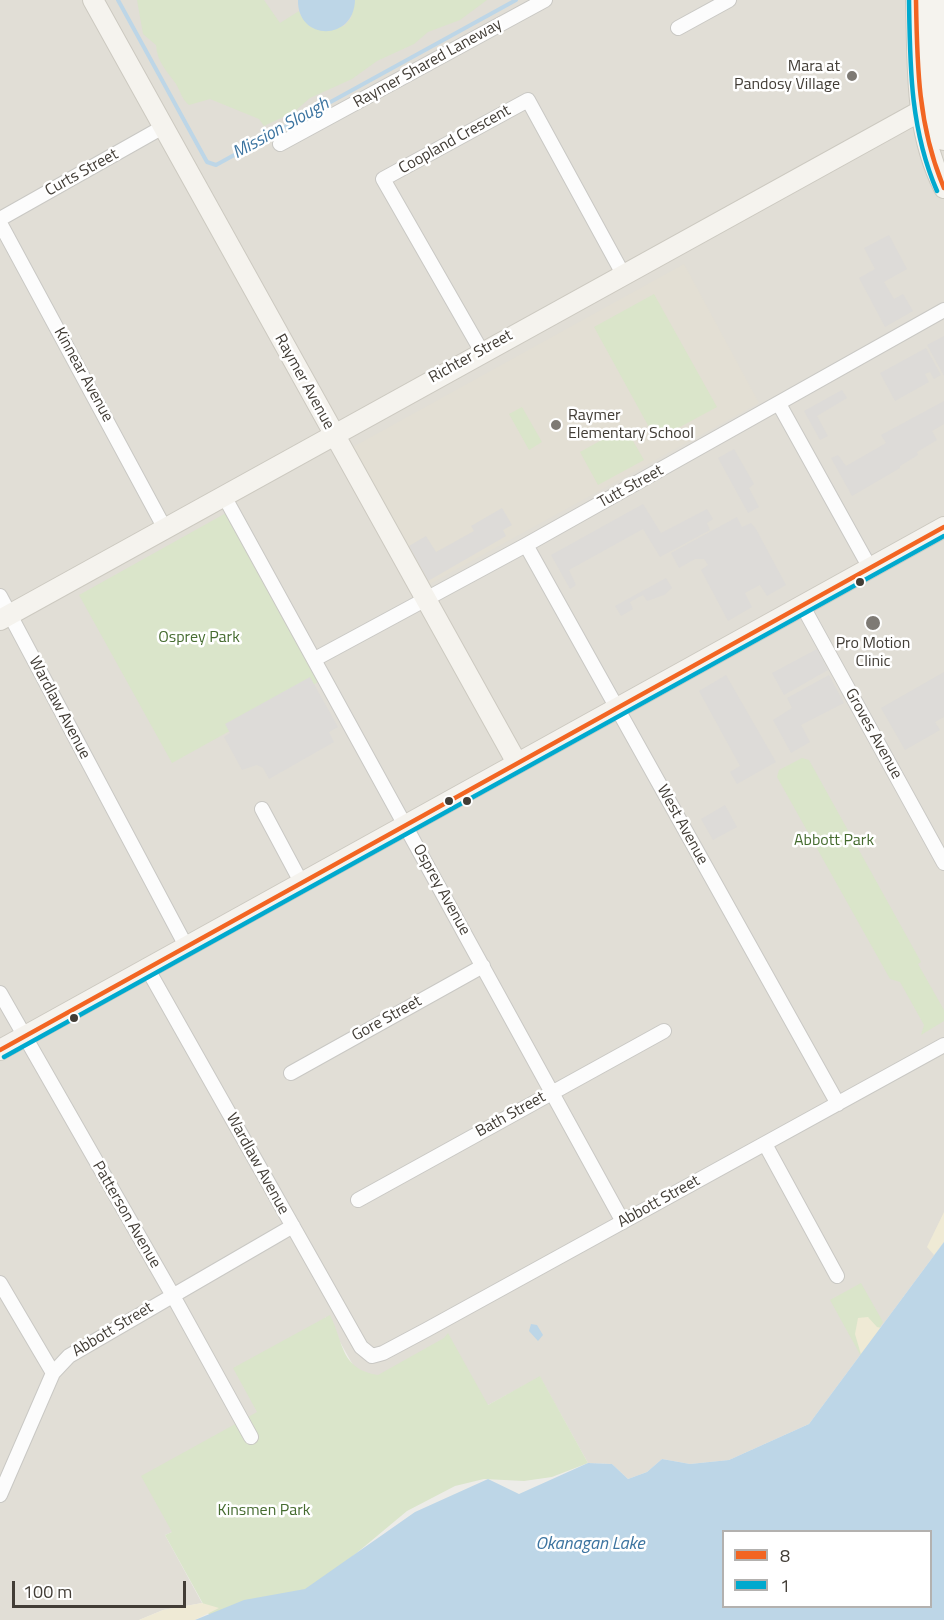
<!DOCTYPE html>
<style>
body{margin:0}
#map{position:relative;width:944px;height:1620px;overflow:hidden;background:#edece8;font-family:"Titillium Web",sans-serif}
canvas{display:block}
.legend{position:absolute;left:722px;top:1530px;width:210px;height:78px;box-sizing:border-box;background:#fff;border:2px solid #b3b1af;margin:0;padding:8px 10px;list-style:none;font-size:18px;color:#423d36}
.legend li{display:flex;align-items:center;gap:12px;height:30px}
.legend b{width:30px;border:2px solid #b3b1af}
.scale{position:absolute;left:12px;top:1581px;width:174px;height:27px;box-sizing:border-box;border:3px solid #423d36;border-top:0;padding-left:8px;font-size:18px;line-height:21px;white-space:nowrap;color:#423d36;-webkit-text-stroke:4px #fff;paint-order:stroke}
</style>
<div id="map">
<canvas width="944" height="1620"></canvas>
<ul class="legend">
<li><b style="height:8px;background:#f26522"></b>8</li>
<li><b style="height:8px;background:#00a9ce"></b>1</li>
</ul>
<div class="scale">100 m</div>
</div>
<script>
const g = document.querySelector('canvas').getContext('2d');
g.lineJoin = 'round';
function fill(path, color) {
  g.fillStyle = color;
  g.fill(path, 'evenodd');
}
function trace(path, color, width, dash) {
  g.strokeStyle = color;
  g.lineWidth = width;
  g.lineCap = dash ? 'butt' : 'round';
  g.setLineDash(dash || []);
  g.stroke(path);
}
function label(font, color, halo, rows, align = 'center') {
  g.font = font + ' "Titillium Web",sans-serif';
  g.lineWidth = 5;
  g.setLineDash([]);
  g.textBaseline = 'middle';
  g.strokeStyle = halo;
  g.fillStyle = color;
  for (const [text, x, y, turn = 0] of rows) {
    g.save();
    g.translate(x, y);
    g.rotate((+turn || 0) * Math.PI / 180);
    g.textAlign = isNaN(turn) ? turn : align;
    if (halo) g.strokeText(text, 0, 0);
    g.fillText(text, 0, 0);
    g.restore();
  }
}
const residential = new Path2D(`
 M0,0H944V1242L809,1424L729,1460L690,1464L662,1459L647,1472L628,1479L612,1464L588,1463L540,1377L488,1405L363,1383L326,1317L172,1532L165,1535L202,1603L163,1610L139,1620H0Z`);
const education = new Path2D(`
 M684,264L759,403L428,585L353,447Z`);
const green = new Path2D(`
 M137,0H264L280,23L299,11L301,16L344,26L351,18L355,0H487L460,20L428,32L414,44L377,61L352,79L310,98L294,112L264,126L259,119L210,99L189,105C181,98 181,92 176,84C167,71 157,62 156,45L143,34Z
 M654,294L717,407L656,440L594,327Z
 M522,407L542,442L529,450L509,414Z
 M625,427L644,460L598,485L580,452Z
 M226,513L320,681L172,763L79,595Z
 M802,758L809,760L921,962L918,964L944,1010V1021L921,1035L924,1025L900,982L890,979L777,777L779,770Z
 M861,1283L883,1322L862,1358L830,1300Z
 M330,1315C344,1343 340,1369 378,1375L444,1338L448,1333L488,1405L540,1376L588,1463L552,1477L524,1481L484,1479L455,1486L407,1511L305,1596L228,1620H212L165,1535L172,1532L141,1476L257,1412L233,1368Z`);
const sand = new Path2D(`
 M944,1212V1242L934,1255L927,1247Z
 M868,1317L877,1327L886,1329L862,1358L855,1334L858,1318Z
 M202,1603L219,1608L195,1620H139L163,1610Z`);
const parking = new Path2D(`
 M889,235L907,269L884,282L894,299L903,294L913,311L885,327L859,278L875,269L864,248Z
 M944,336V376L927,345Z
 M926,348L941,375L934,379L930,372L925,374L929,382L895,401L880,373Z
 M842,390L847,398L817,416L828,436L820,440L804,411Z
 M944,401V424L932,431L937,440L917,452L918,455L900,466V468L852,496L831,458L838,455L846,466L886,443L881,435Z
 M734,449L754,484L749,488L759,507L748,513L718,458Z
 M643,504L661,533L707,509L713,519L707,523L710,530L660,557L643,529L569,570L576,585L570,589L551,555Z
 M502,508L512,525L503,530L506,536L428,581L409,546L426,536L436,552L474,531L471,526Z
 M737,517L742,527L751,523L756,529L786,585L767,596L760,585L745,593L752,607L728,621L701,570L708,565L704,559H695L679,568L671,553Z
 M666,578L672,588L664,595L647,601L643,595L630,602L633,609L621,616L615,606Z
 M817,649L828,670L784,695L772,673Z
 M944,672V717L935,722L940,730L905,750L881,708Z
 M726,675L776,762L737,784L730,772L740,766L699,691Z
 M829,675L844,703L801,725L810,742L791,753L773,720L792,708L787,698Z
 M310,677L338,727L329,732L334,742L269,779L263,768L257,765L242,770L224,737L230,733L225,724Z
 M725,805L737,827L713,840L701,819Z`);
const water = new Path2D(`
 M298,0H355C354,42 297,41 298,0Z
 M944,1242V1620H195L244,1600L305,1589L415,1512L488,1479L519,1494L588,1463L612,1464L628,1479L647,1472L662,1459L690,1464L729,1460L809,1424ZM724,1532H930V1606H724Z
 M531,1324L537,1325L543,1335L538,1341L529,1331Z`);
const stream = new Path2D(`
 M118,0L207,162L216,165L516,0`);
const street = new Path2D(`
 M678,28L729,0
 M280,144L545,0
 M0,219L163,127
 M0,223L164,527
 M482,352L383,179L528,100L623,274
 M779,404L870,568
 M224,496L623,1222
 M526,545L838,1104
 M0,596L186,946
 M802,605L944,863
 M315,659L526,545L944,310
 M262,809L301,882
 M147,968L361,1347L372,1356L383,1353L428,1329L944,1045
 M0,993L172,1294L251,1437
 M291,1073L483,966
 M765,1144L837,1276
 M358,1200L664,1031
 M0,1283L53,1373
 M0,1495L53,1373L69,1356L293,1226`);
const secondary = new Path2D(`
 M93,0L517,763
 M916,0C918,64 914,129 944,188
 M935,0L939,100L944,140
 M0,620L944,98
 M0,1050L944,527`);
const bus1 = new Path2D(`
 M916,0C917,65 918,127 944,188
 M0,1050L944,527`);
const bus2 = new Path2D(`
 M909,0C910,66 910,129 937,191
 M4,1057L944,536`);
const markers = [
 [852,76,6,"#7e7a74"],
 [556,425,6,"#7e7a74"],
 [860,582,5,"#423d36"],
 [873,623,8,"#7e7a74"],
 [449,801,5,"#423d36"],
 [467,801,5,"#423d36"],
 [74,1018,5,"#423d36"]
];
const streetNames = [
 ["Raymer Shared Laneway",428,64,-29],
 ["Coopland Crescent",455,140,-29],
 ["Curts Street",82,173,-29],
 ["Richter Street",471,357,-29],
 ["Kinnear Avenue",83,375,61],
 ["Raymer Avenue",304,382,61],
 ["Tutt Street",631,487,-29],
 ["Wardlaw Avenue",59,708,62],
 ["Groves Avenue",873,734,61],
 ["West Avenue",682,825,61],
 ["Osprey Avenue",441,890,61],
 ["Gore Street",387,1019,-29],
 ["Bath Street",511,1115,-29],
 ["Wardlaw Avenue",257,1164,61],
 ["Abbott Street",659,1202,-29],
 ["Patterson Avenue",126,1215,60],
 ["Abbott Street",113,1330,-31]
];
const poiNames = [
 ["Mara at",840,67],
 ["Pandosy Village",840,85],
 ["Raymer",568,416,"left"],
 ["Elementary School",568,434,"left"],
 ["Pro Motion",873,644,"center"],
 ["Clinic",873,662,"center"]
];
const parkNames = [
 ["Osprey Park",199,638],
 ["Abbott Park",834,841],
 ["Kinsmen Park",264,1511]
];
const waterNames = [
 ["Mission Slough",281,129,-29],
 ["Okanagan Lake",590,1545]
];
fill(residential, '#e1ded6');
fill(education, '#e3dfd4');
fill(green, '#dae5ca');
fill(sand, '#efead5');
fill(parking, '#dddbd8');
fill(water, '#bdd6e7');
trace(stream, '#bdd6e7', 4);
trace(street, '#c9c8c4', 16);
trace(secondary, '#ccc9c0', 22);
trace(street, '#fcfcfc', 14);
trace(secondary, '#f5f3ee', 20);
trace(bus1, '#f26522', 4.5);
trace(bus2, '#00a9ce', 4.5);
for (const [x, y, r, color] of markers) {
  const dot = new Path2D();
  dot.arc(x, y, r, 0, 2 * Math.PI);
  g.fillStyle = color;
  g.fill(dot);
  trace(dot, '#fff', 2);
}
label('16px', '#423d36', '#fff', streetNames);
label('16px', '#423d36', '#fff', poiNames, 'right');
label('16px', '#466c30', '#fff', parkNames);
label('italic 18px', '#3c74a0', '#fff', waterNames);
</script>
